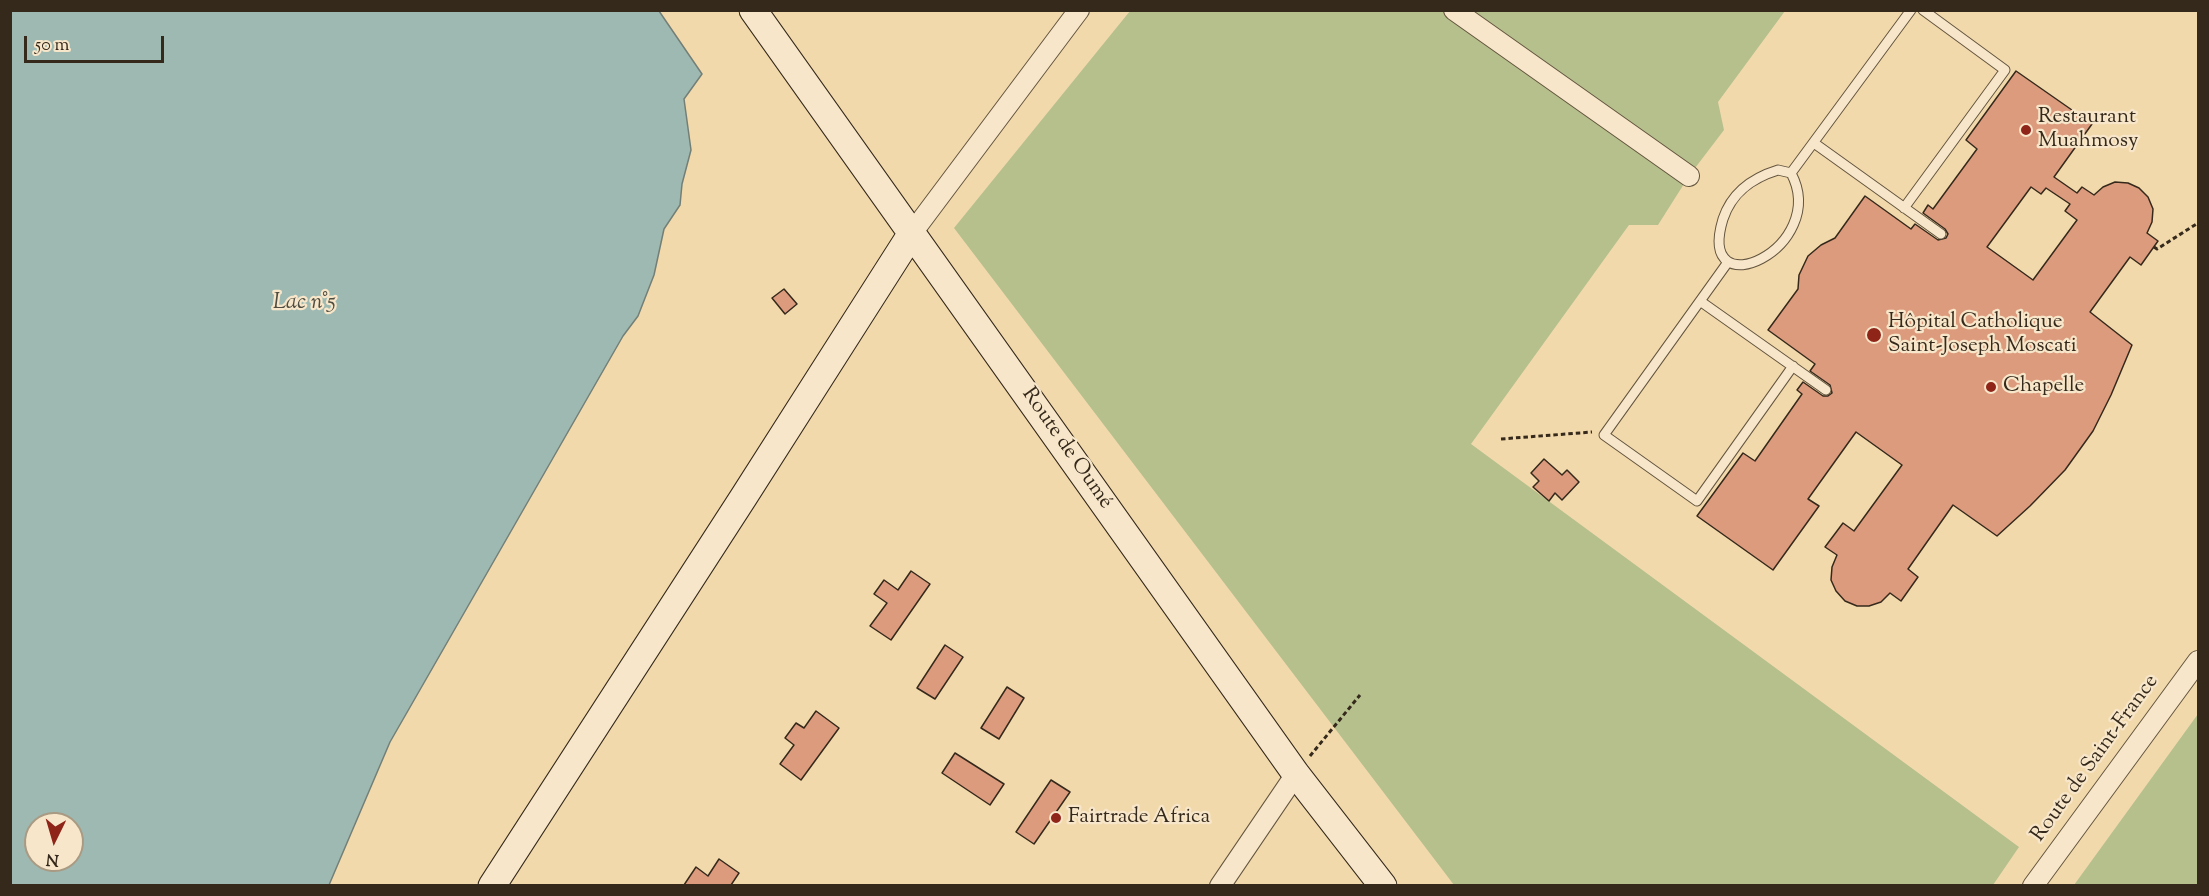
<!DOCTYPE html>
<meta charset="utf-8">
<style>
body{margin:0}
#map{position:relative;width:2209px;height:896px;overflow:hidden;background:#f2d9ac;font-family:"Sorts Mill Goudy",serif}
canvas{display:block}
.frame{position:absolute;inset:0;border:12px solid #35291b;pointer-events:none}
.north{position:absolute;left:24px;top:812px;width:60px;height:60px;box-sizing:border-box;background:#f7e6c9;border:2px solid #a99a83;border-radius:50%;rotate:185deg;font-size:16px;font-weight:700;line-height:24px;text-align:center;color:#35291b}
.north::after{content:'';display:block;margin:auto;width:21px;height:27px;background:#8f2418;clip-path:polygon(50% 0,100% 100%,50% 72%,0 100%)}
.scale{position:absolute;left:24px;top:36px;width:140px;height:27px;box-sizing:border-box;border:3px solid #35291b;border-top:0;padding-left:8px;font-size:18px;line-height:21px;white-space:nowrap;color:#35291b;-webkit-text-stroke:4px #f7e6c9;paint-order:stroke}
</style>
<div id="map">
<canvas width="2209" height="896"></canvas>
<div class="frame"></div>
<div class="north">N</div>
<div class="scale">50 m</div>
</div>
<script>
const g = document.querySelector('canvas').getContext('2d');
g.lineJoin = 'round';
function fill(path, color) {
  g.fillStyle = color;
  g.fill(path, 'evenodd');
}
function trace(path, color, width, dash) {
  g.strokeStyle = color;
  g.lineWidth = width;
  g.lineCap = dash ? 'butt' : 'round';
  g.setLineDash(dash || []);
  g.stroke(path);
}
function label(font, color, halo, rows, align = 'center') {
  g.font = font + ' "Sorts Mill Goudy",serif';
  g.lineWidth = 4.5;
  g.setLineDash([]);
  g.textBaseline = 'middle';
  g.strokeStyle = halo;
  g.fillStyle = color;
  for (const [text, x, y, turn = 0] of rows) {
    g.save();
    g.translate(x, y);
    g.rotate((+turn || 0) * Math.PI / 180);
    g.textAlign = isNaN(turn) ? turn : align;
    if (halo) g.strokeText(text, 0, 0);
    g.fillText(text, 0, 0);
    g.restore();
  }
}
const green = new Path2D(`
 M1130,11H1785L1718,102L1724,130L1689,176L1658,225H1629L1471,444L2019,847L1993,885H1454L954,228Z
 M2198,714V885H2074Z`);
const water = new Path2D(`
 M10,11H659L702,74L684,99L691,150L682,184L680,205L664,229L654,275L638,316L623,336L390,742L329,885H11ZM36,824H72V860H36Z`);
const building = new Path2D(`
 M2016,71L2092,124L2054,177L2077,193L2082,187L2094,195L2103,187L2115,182L2128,183L2139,188L2148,197L2153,209L2152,222L2147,233L2158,241L2141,265L2130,257L2090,312L2132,345L2111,395L2093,431L2065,470L2030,506L1997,536L1953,505L1908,569L1918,577L1901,601L1890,593L1881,602L1869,606H1857L1845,601L1836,591L1831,580L1832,567L1837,555L1825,547L1843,523L1854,531L1902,465L1856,432L1808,499L1819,506L1773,570L1697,516L1743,453L1755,461L1802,394L1797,390L1803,382L1823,396H1828L1832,393L1830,385L1810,371L1815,364L1768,330L1798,289L1799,275L1808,256L1821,245L1835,238L1865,196L1911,229L1915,224L1938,240L1946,238L1948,234L1945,229L1923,213L1928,205L1933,209L1977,149L1966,140ZM2031,187L2041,194L2046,188L2070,204L2065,211L2077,220L2033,280L1987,247Z
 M784,289L797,304L785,314L772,298Z
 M1544,459L1562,475L1567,470L1579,482L1562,500L1555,493L1549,501L1533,487L1539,481L1531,473Z
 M911,571L930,584L891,640L870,626L887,603L874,594L884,580L898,590Z
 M945,645L963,657L935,699L917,688Z
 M1007,687L1024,698L999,739L981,728Z
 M816,711L839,728L801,780L780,764L794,745L785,738L796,723L804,728Z
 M955,753L1004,784L990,805L942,773Z
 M1051,780L1070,792L1034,844L1016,832Z
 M719,859L739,873L731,885H684L696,867L708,876Z`);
const path = new Path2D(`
 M2154,247L2157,249L2198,223
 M1501,439L1592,432
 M1310,756L1360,695`);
const lane = new Path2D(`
 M1814,143L1941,234
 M1778,170L1791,173C1831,248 1695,311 1723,219C1732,192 1752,178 1778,170Z
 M1791,173L1911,10
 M1904,208L2005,70L1923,10
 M1728,262L1604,435L1697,501L1793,366
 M1700,301L1826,390`);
const street = new Path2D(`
 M1454,10L1689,176
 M912,233L1079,10
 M1220,886L1296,774
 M2033,886L2198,661`);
const secondary = new Path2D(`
 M753,10L1296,774L1383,886
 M492,886L743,498L912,233`);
const markers = [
 [2026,130,6,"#8f2418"],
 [1874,335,8,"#8f2418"],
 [1991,387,6,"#8f2418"],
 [1056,818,6,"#8f2418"]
];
const poiNames = [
 ["Restaurant",2038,118],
 ["Muahmosy",2038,142],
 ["Hôpital Catholique",1888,323],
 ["Saint-Joseph Moscati",1888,347],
 ["Chapelle",2003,387],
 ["Fairtrade Africa",1068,818]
];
const streetNames = [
 ["Route de Oumé",1066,449,55],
 ["Route de Saint-France",2096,759,-54]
];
const waterNames = [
 ["Lac n°5",304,304]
];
fill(green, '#b6c08d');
fill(water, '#9db9b2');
trace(water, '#737f76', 1.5);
fill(building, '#dd9b7e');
trace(building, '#35291b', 1.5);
trace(lane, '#64553f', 11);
trace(street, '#64553f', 22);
trace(secondary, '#35291b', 29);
trace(path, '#35291b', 3, [4.5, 3]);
trace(lane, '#f7e6c9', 9);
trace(street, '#f7e6c9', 20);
trace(secondary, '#f7e6c9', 27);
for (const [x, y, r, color] of markers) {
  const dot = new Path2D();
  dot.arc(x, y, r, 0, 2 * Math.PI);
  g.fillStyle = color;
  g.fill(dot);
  trace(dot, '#f7e6c9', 2);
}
label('21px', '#35291b', '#f7e6c9', poiNames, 'left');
label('21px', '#35291b', '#f7e6c9', streetNames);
label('italic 22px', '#4f4d41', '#f7e6c9', waterNames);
</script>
